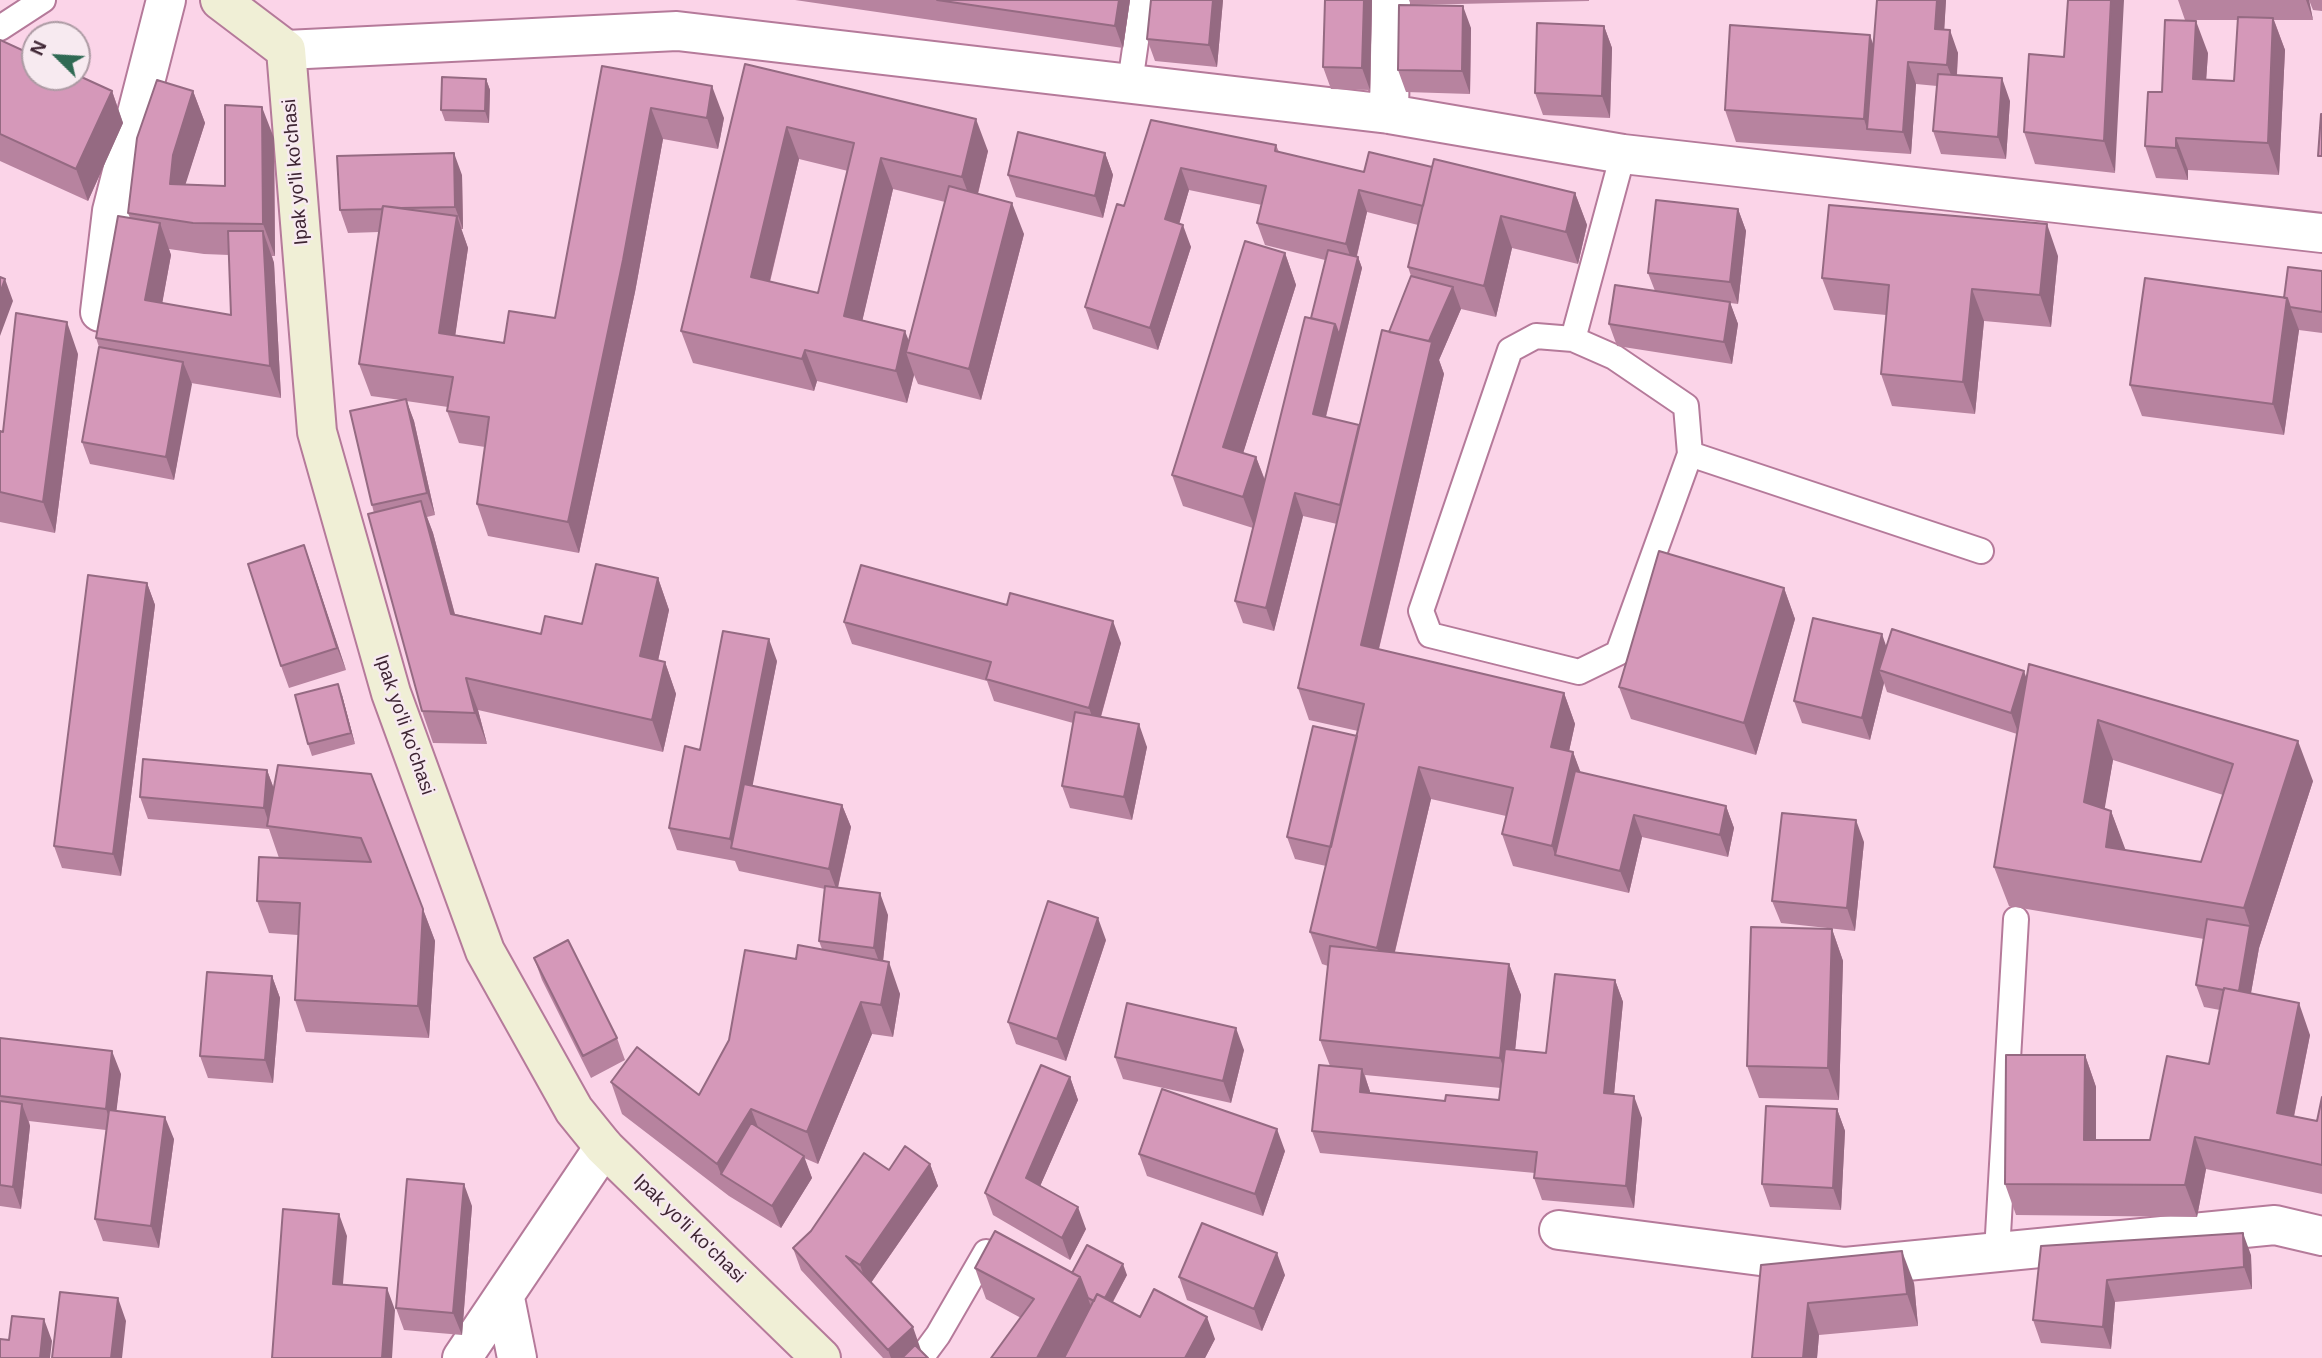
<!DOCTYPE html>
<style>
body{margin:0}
#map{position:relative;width:2322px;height:1358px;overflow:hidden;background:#fbd4e8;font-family:Helvetica,sans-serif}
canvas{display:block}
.north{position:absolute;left:21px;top:21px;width:70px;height:70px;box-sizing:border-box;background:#f7eaf0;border:2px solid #ad9ba4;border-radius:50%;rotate:294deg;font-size:19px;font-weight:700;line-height:28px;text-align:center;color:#3e2533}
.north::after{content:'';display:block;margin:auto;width:24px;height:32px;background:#2f6953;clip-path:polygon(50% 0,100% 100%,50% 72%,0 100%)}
</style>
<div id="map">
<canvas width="2322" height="1358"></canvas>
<div class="north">N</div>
</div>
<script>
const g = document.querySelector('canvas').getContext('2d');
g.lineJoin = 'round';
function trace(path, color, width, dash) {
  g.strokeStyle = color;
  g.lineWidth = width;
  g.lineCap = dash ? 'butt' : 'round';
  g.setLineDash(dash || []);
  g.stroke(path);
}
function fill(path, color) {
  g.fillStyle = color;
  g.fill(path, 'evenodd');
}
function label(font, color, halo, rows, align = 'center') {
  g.font = font + ' Helvetica,sans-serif';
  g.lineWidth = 5;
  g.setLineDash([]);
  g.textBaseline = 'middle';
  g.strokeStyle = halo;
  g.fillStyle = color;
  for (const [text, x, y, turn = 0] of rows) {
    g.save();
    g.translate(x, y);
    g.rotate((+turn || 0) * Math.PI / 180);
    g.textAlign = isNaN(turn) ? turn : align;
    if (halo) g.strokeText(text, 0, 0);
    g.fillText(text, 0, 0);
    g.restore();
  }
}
const lane = new Path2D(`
 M0,28L43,0
 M1130,83L1142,0
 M1623,154L1573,339L1614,357L1686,406L1690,454L1981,551
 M1573,339L1536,336L1510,350L1421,611L1430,635L1579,672L1618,653L1690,454
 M1997,1252L2016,919
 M921,1358L938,1335L986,1252`);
const street = new Path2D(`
 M286,50L677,31L1389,114L1623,154L2322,233
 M1389,114L1391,0
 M100,312L112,211L166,0
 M1559,1230L1845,1267L2275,1225L2322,1236
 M505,1298L517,1358
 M462,1358L604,1147`);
const secondary = new Path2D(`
 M220,0L286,50L317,432L391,693L485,951L574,1110L604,1147L821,1358`);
const wall = new Path2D(`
 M795,0H1130L1123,48Z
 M1223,0L1217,67L1155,61L1147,39Z
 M1325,0H1372L1370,90L1331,89L1323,67Z
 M1409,0H1589V1L1414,5L1471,28L1470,94L1406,92L1398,70L1411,5Z
 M1877,0H1946L1944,30L1958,53L1957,75L2010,101L2006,159L1941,154L1933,131L1937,86L1916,84L1911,154L1736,142L1725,110L1874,45Z
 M2068,0L2115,173L2035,164L2024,132L2064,57Z
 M2178,0H2322V11L2313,10L2309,0L2313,20H2274L2285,50L2279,175L2188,170V180L2156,178L2145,146L2162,92L2208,53L2206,80L2234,81L2238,20H2185Z
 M1604,26L1612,48L1610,118L1543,115L1535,93Z
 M0,40L112,91L123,123L88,201L0,161Z
 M745,64L988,151L978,194L1024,234L981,400L918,384L914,375L907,403L817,381L814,391L693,363L681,331ZM799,159L848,171L818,293L770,282ZM893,189L945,202L909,341L862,321Z
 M602,66L724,118L718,149L663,139L635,292L579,553L488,536L477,504L485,447L459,443L447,411L448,407L406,401L414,421L435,515L427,517L433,533L455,614L541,634L582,624L658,578L669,610L658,661L665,662L676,694L663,752L478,710L487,744L433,743L422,711L372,505L401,400L371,396L359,364L379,232L348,233L340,210L462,175L463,229H461L468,248L455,335L504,343L555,318Z
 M486,79L490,90L489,123L445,121L441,110Z
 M193,91L205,123L185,184L225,186L274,138L275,256H272L274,263L281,398L191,383L174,480L90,464L82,442L99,347L96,338L130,218L128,213ZM169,249L204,254L229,255L231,315L162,303L171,255Z
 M1151,120L1276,145L1279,152L1364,172L1432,167L1575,193L1587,225L1578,264L1512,248L1496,317L1461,309L1439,360L1444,374L1379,649L1564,693L1575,724L1569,751L1573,752L1580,772L1726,806L1734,828L1728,857L1642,837L1629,893L1513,866L1502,834L1506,816L1431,799L1395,952L1509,964L1521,995L1515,1050L1546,1053L1615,980L1623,1002L1614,1094L1642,1118L1634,1208L1542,1200L1534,1178L1535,1173L1320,1153L1312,1131L1330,1066L1320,1040L1328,966L1322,964L1310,932L1326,866L1295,859L1287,837L1357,736L1358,731L1309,720L1298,688L1337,524L1303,516L1274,631L1243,623L1235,601L1253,528L1183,506L1172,475L1285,253L1296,285L1243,453L1256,457L1265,480L1311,318L1325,260L1265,245L1257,223L1262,205L1189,190L1179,223L1191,247L1158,350L1093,329L1085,307L1124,206ZM1367,212L1418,225L1408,267L1411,276L1389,332L1360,426L1326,417L1362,268L1358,257L1357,256ZM1365,1075L1501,1088L1499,1100L1445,1101L1370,1093Z
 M1105,153L1113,175L1103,218L1016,197L1008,175Z
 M1738,209L1746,231L1738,304L1730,303L1738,324L1732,364L1617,346L1609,324L1655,291L1648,273Z
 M2058,256L2051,327L1984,321L1975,414L1892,406L1881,374L1886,315L1834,310L1822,278Z
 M2322,271V333L2299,330L2284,435L2142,416L2130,385L2284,298Z
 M78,354L55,533L0,522V431L3,432Z
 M304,545L346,670L289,688L281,666Z
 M147,583L155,605L121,876L62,868L54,846Z
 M1784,588L1795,619L1756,755L1631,719L1619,687Z
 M844,622L1121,643L1101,717L1147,747L1132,820L1070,808L1062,786L1073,723L994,701L987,681L852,644Z
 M1886,646L2026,679L2313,781L2259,948L2251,993L2310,1035L2294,1117L2317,1121L2322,1097V1194L2206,1169L2197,1217L2016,1215L2005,1184L2085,1055L2096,1087V1140H2150L2209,1064L2220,1010L2204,1007L2196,985L2204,939L2009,906L1994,867L2017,734L1887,692L1884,683L1870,740L1802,723L1794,701ZM2113,760L2223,795L2201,862L2125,850L2111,811L2104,809Z
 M777,661L752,786L842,805L851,827L838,888L888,915L883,961L900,994L893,1037L872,1034L818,1164L804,1158L812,1178L781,1228L729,1196L622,1114L611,1082L699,1095L796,959L822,949L819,941L825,889L739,871L735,861L677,850L669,828L700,750Z
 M342,695L355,744L312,756L308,744Z
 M267,770L274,789L371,774L435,941L429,1038L306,1032L295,1000L298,935L269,933L257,901L279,858L269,829L148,819L140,797Z
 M1864,842L1855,931L1781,923L1772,901Z
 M1832,929L1843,961L1839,1100L1759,1098L1747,1066Z
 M1106,940L1066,1061L1016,1044L1008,1022Z
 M534,958L617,1038L625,1060L591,1078L542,980Z
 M272,976L280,998L273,1083L208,1078L200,1056Z
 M0,1038L121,1074L116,1111L174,1139L159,1248L103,1241L95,1219L106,1130L29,1121L30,1126L21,1209L0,1206Z
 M1244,1050L1231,1103L1123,1079L1115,1057Z
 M1070,1077L1078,1100L1040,1186L1086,1229L1070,1260L993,1215L985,1193Z
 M1837,1109L1845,1131L1841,1210L1770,1207L1762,1184Z
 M1285,1151L1263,1216L1147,1176L1139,1154Z
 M930,1164L938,1186L871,1283L920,1350L928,1358H883L801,1270L793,1248L811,1231L889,1170Z
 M472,1206L462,1335L404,1330L396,1308Z
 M2041,1246L2251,1255L2252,1289L2115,1302L2111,1349L2041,1343L2033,1320Z
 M1761,1265L1914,1283L1918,1326L1819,1335L1817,1358H1752Z
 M975,1268L1127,1275L1113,1302L1140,1317L1215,1339L1205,1358H991L1021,1318L986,1299Z
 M1285,1275L1262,1331L1187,1300L1179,1277Z`);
const shadedWall = new Path2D(`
 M1119,0H1130L1123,48L1115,26Z
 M1213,0H1223L1217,67L1209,45Z
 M1364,0H1372L1370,90L1362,68Z
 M1937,0H1946L1943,51L1935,29Z
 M2111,0H2124L2115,173L2104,141Z
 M2306,0H2309L2313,20Z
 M1463,6L1471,28L1470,94L1462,71Z
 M2273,18L2285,50L2279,175L2268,143Z
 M2196,21L2208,53L2204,111L2193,79Z
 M1604,26L1612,48L1610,118L1602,96Z
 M1950,30L1958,53L1956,87L1947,65Z
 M1870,35L1881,67L1867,129L1864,119Z
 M1908,62L1916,84L1911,154L1903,132Z
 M2002,78L2010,101L2006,159L1998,137Z
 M486,79L490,90L489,123L485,111Z
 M712,86L724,118L718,149L707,118Z
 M112,91L123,123L88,201L76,169Z
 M193,91L205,123L185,186L170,184L173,155Z
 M262,107L274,138L275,256L263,224Z
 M651,108L663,139L635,292L579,553L568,522Z
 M976,119L988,151L974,209L962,177Z
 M787,127L799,159L763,309L751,277Z
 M2176,138L2188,170V180L2176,148Z
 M454,153L462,175L463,229L455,207Z
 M1105,153L1113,175L1103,218L1095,196Z
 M881,158L893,189L856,348L844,316Z
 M1181,168L1189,190L1174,242L1165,219Z
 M1359,190L1367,212L1354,267L1346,244Z
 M1575,193L1587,225L1578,264L1566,232Z
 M1012,203L1024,234L981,400L969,369Z
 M1738,209L1746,231L1738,304L1730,282Z
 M457,216L468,248L451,365L439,333Z
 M1501,216L1512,248L1496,317L1484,286Z
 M160,223L171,255L157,332L145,300Z
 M2047,224L2058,256L2051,327L2040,295Z
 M1183,225L1191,247L1158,350L1150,328Z
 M263,231L274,263L281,398L270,366Z
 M1285,253L1296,285L1235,479L1223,447Z
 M1358,257L1362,268L1321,436L1313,414L1335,324Z
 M5,279L13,301L0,336V293Z
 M1453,287L1461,309L1439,360L1444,374L1372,677L1361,645L1426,349Z
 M1972,289L1984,321L1975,414L1963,382Z
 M2287,298L2299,330L2284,435L2273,404Z
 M1730,302L1738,324L1732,364L1724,342Z
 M67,322L78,354L55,533L43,502Z
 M905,331L914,354L906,352L914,375L907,403L896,371Z
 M805,350L817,381L814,391L802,359Z
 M183,362L192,384L174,480L166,457Z
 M406,399L414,421L435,515L427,493Z
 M1256,457L1268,489L1255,529L1243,497Z
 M1295,493L1303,516L1274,631L1266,608Z
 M421,501L433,533L463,645L451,614Z
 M304,545L312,567L346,670L337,648Z
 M658,578L669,610L652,688L640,656Z
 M147,583L155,605L121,876L113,854Z
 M1784,588L1795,619L1756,755L1744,723Z
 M1113,621L1121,643L1097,730L1089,708Z
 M1882,634L1890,657L1879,670L1884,683L1870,740L1862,718Z
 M769,639L777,661L740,850L733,849L730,839Z
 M665,662L676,694L663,752L652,720Z
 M2024,671L2032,694L2019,735L2011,713Z
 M466,678L478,710L487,744L475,713Z
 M338,684L342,695L355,744L351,733Z
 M1564,693L1575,724L1563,779L1551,747Z
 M2098,720L2113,760L2099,842L2084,802Z
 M1139,724L1147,747L1132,820L1124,797Z
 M2298,741L2313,781L2259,948L2247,1015L2239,992L2250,926L2244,908Z
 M1573,752L1585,784L1555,855L1552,846Z
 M1419,767L1431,799L1388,980L1377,948Z
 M267,770L275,792L270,827L264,808Z
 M842,805L851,827L837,891L829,869Z
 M1726,806L1734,828L1728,857L1720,835Z
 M2111,811L2126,851L2106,847Z
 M1634,815L1642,837L1629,893L1620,871Z
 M1856,820L1864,842L1855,931L1847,908Z
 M880,893L888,915L882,970L874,948Z
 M423,909L435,941L429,1038L418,1006Z
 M1098,918L1106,940L1066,1061L1057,1039Z
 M1832,929L1843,961L1839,1100L1828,1068Z
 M889,962L900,994L893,1037L881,1005Z
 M1509,964L1521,995L1511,1089L1500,1058Z
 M272,976L280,998L273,1083L265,1060Z
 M1615,980L1623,1002L1612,1115L1604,1093Z
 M861,1002L872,1034L818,1164L807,1132Z
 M2299,1003L2310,1035L2288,1145L2277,1113Z
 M1236,1028L1244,1050L1231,1103L1223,1081Z
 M112,1051L121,1074L114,1131L106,1109Z
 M2085,1055L2096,1087V1171L2084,1140Z
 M1362,1069L1370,1091L1368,1114L1360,1092Z
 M1070,1077L1078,1100L1034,1200L1026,1178Z
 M1634,1096L1642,1118L1634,1208L1626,1186Z
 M22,1104L30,1126L21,1209L13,1187Z
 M751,1109L763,1140L721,1174L717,1164Z
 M1837,1109L1845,1131L1841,1210L1833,1188Z
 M165,1117L174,1139L159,1248L151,1226Z
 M1277,1129L1285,1151L1263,1216L1255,1194Z
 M2195,1137L2206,1169L2197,1217L2185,1185Z
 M804,1156L812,1178L781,1228L772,1206Z
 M930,1164L938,1186L868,1287L860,1265Z
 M464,1184L472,1206L462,1335L453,1313Z
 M1078,1207L1086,1229L1070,1260L1062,1238Z
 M339,1214L347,1236L341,1307L333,1284Z
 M2243,1233L2251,1255L2252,1289L2244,1267Z
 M1902,1251L1914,1283L1918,1326L1907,1294Z
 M1277,1253L1285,1275L1262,1331L1254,1309Z
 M1123,1264L1127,1275L1105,1316L1101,1305Z
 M1080,1277L1092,1309L1065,1358H1037Z
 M2107,1280L2115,1302L2111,1349L2103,1327Z
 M387,1288L395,1310L392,1358H382Z
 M118,1298L126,1321L122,1358H111Z
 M1808,1303L1819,1335L1817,1358H1803Z
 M1207,1317L1215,1339L1205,1358H1185Z
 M44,1319L52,1341L50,1358H40Z
 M913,1327L921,1350L912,1358H891L888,1350Z`);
const building = new Path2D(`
 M937,0H1119L1115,26Z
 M1151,0H1213L1209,45L1147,39Z
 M1325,0H1364L1362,68L1323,67Z
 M1877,0H1937L1935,29L1950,30L1947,65L1908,62L1903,132L1867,129Z
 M2068,0H2111L2104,141L2024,132L2029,54L2064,57Z
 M1399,5L1463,6L1462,71L1398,70Z
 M2238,17L2273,18L2268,143L2176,138V148L2145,146L2148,92H2162L2165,20L2196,21L2193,79L2234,81Z
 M1537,23L1604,26L1602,96L1535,93Z
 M1730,25L1870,35L1864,119L1725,110Z
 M0,40L35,56V77H77V75L112,91L76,169L0,134Z
 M745,64L976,119L962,177L881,158L844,316L905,331L896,371L805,350L802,359L681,331ZM787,127L854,143L818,293L751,277Z
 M602,66L712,86L707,118L651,108L623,260L568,522L477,504L489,417L447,411L453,377L359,364L383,206L457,216L439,333L504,343L509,311L555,318Z
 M1938,74L2002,78L1998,137L1933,131Z
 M442,77L486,79L485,111L441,110Z
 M157,80L193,91L173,155L170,184L225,186V105L262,107L263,224L193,223L128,213L137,138Z
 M2321,114H2322V156H2318Z
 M1151,120L1276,145L1275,151L1364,172L1369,152L1432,167L1423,206L1359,190L1346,244L1257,223L1266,186L1181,168L1165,219L1183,225L1150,328L1085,307L1117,204L1124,206Z
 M1018,132L1105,153L1095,196L1008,175Z
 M454,153L455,207L401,208L383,206L382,209L340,210L337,156Z
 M1434,159L1575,193L1566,232L1501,216L1484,286L1408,267Z
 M949,186L1012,203L969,369L906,352Z
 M1656,200L1738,209L1730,282L1648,273Z
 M1829,205L2047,224L2040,295L1972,289L1963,382L1881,374L1889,285L1822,278Z
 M118,216L160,223L145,300L231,315L228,231H263L270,366L96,338Z
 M1245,241L1285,253L1223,447L1256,457L1243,497L1172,475Z
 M1328,250L1358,257L1339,335L1335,324L1311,318Z
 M2288,267L2322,271V312L2290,307L2287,298H2284Z
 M1411,276L1453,287L1429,341L1389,332Z
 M0,277L5,279L0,293Z
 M2145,278L2287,298L2273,404L2130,385Z
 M1615,285L1730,302L1724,342L1609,324Z
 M16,313L67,322L43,502L0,492V431L3,432Z
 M1305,317L1335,324L1313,414L1359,425L1340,505L1295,493L1266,608L1235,601Z
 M1382,330L1432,342L1361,645L1564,693L1551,747L1573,752L1552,846L1502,834L1513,788L1419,767L1377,948L1310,932L1364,704L1298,688Z
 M99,347L183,362L166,457L82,442Z
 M406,399L427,493L372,505L350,411Z
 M421,501L451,614L541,634L545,616L582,624L596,564L658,578L640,656L665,662L652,720L466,678L475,713L422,711L368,514Z
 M304,545L337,648L281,666L248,564Z
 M1659,551L1784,588L1744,723L1619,687Z
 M861,565L1007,605L1010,593L1113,621L1089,708L986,679L991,662L844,622Z
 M88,575L147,583L113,854L54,846Z
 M1813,618L1882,634L1862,718L1794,701Z
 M1892,629L2024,671L2011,713L1879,670Z
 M723,631L769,639L730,839L669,828L685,746L700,750Z
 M2029,664L2298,741L2244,908L1994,867ZM2098,720L2233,764L2201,862L2106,847L2111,811L2084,802Z
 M338,684L351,733L308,744L295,695Z
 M1075,712L1139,724L1124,797L1062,786Z
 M1313,726L1357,736L1331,847L1287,837Z
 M143,759L267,770L264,808L140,797Z
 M278,765L371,774L423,909L418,1006L295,1000L300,903L257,901L259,857L371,862L361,838L267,826Z
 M1575,771L1726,806L1720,835L1634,815L1620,871L1555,855Z
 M744,784L842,805L829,869L731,848Z
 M1782,813L1856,820L1847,908L1772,901Z
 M825,886L880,893L874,948L819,941Z
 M1048,901L1098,918L1057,1039L1008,1022Z
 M2207,919L2250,926L2239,991L2224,988V990L2196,985Z
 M1751,927L1832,929L1828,1068L1747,1066Z
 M568,940L617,1038L583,1056L534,958Z
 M798,945L889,962L881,1005L861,1002L807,1132L751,1109L717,1164L611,1082L637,1047L699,1095L729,1040L745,950L796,959Z
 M1330,946L1509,964L1500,1058L1320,1040Z
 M207,972L272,976L265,1060L200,1056Z
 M1555,974L1615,980L1604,1093L1634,1096L1626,1186L1534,1178L1537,1152L1312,1131L1319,1065L1362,1069L1360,1092L1445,1101L1446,1095L1499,1100L1505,1049L1546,1053Z
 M2224,988L2299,1003L2277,1113L2317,1121L2322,1097V1165L2195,1137L2185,1185L2005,1184L2006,1055H2085L2084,1140H2150L2167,1056L2209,1064Z
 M1127,1003L1236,1028L1223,1081L1115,1057Z
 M0,1038L112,1051L106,1109L0,1096Z
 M1041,1065L1070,1077L1026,1178L1078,1207L1062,1238L985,1193Z
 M1162,1089L1277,1129L1255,1194L1139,1154Z
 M0,1101L22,1104L13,1187L0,1185Z
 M1766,1106L1837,1109L1833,1188L1762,1184Z
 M109,1110L165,1117L151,1226L95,1219Z
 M751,1123L804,1156L772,1206L721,1174Z
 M905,1146L930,1164L860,1265L846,1256L913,1327L888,1350L793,1248L811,1231L864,1153L889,1170Z
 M407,1179L464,1184L453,1313L396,1308Z
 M283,1209L339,1214L333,1284L387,1288L382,1358H272Z
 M1202,1223L1277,1253L1254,1309L1179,1277Z
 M995,1231L1080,1277L1037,1358H991L1034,1299L975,1268Z
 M2243,1233L2244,1267L2107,1280L2103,1327L2033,1320L2041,1246Z
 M1087,1245L1123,1264L1105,1298L1097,1294L1094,1301L1088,1298L1080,1277L1072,1273Z
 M1902,1251L1907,1294L1808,1303L1803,1358H1752L1761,1265Z
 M1154,1289L1207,1317L1185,1358H1064L1097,1294L1140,1317Z
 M60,1292L118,1298L111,1358H52Z
 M12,1316L44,1319L40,1358H0V1339L9,1340Z
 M915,1345L928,1358H902Z`);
const streetNames = [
 ["Ipak yo'li ko'chasi",296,172,-95],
 ["Ipak yo'li ko'chasi",404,725,71],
 ["Ipak yo'li ko'chasi",689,1229,44]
];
trace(lane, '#b57a9a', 28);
trace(street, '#b57a9a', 42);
trace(secondary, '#b57a9a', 42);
trace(lane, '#fff', 24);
trace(street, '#fff', 38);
trace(secondary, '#f0efd6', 38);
fill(wall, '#b7839f');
fill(shadedWall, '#956a82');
fill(building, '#d598b9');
trace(building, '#956a82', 2);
label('19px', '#3e2533', '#f7eaf0', streetNames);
</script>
